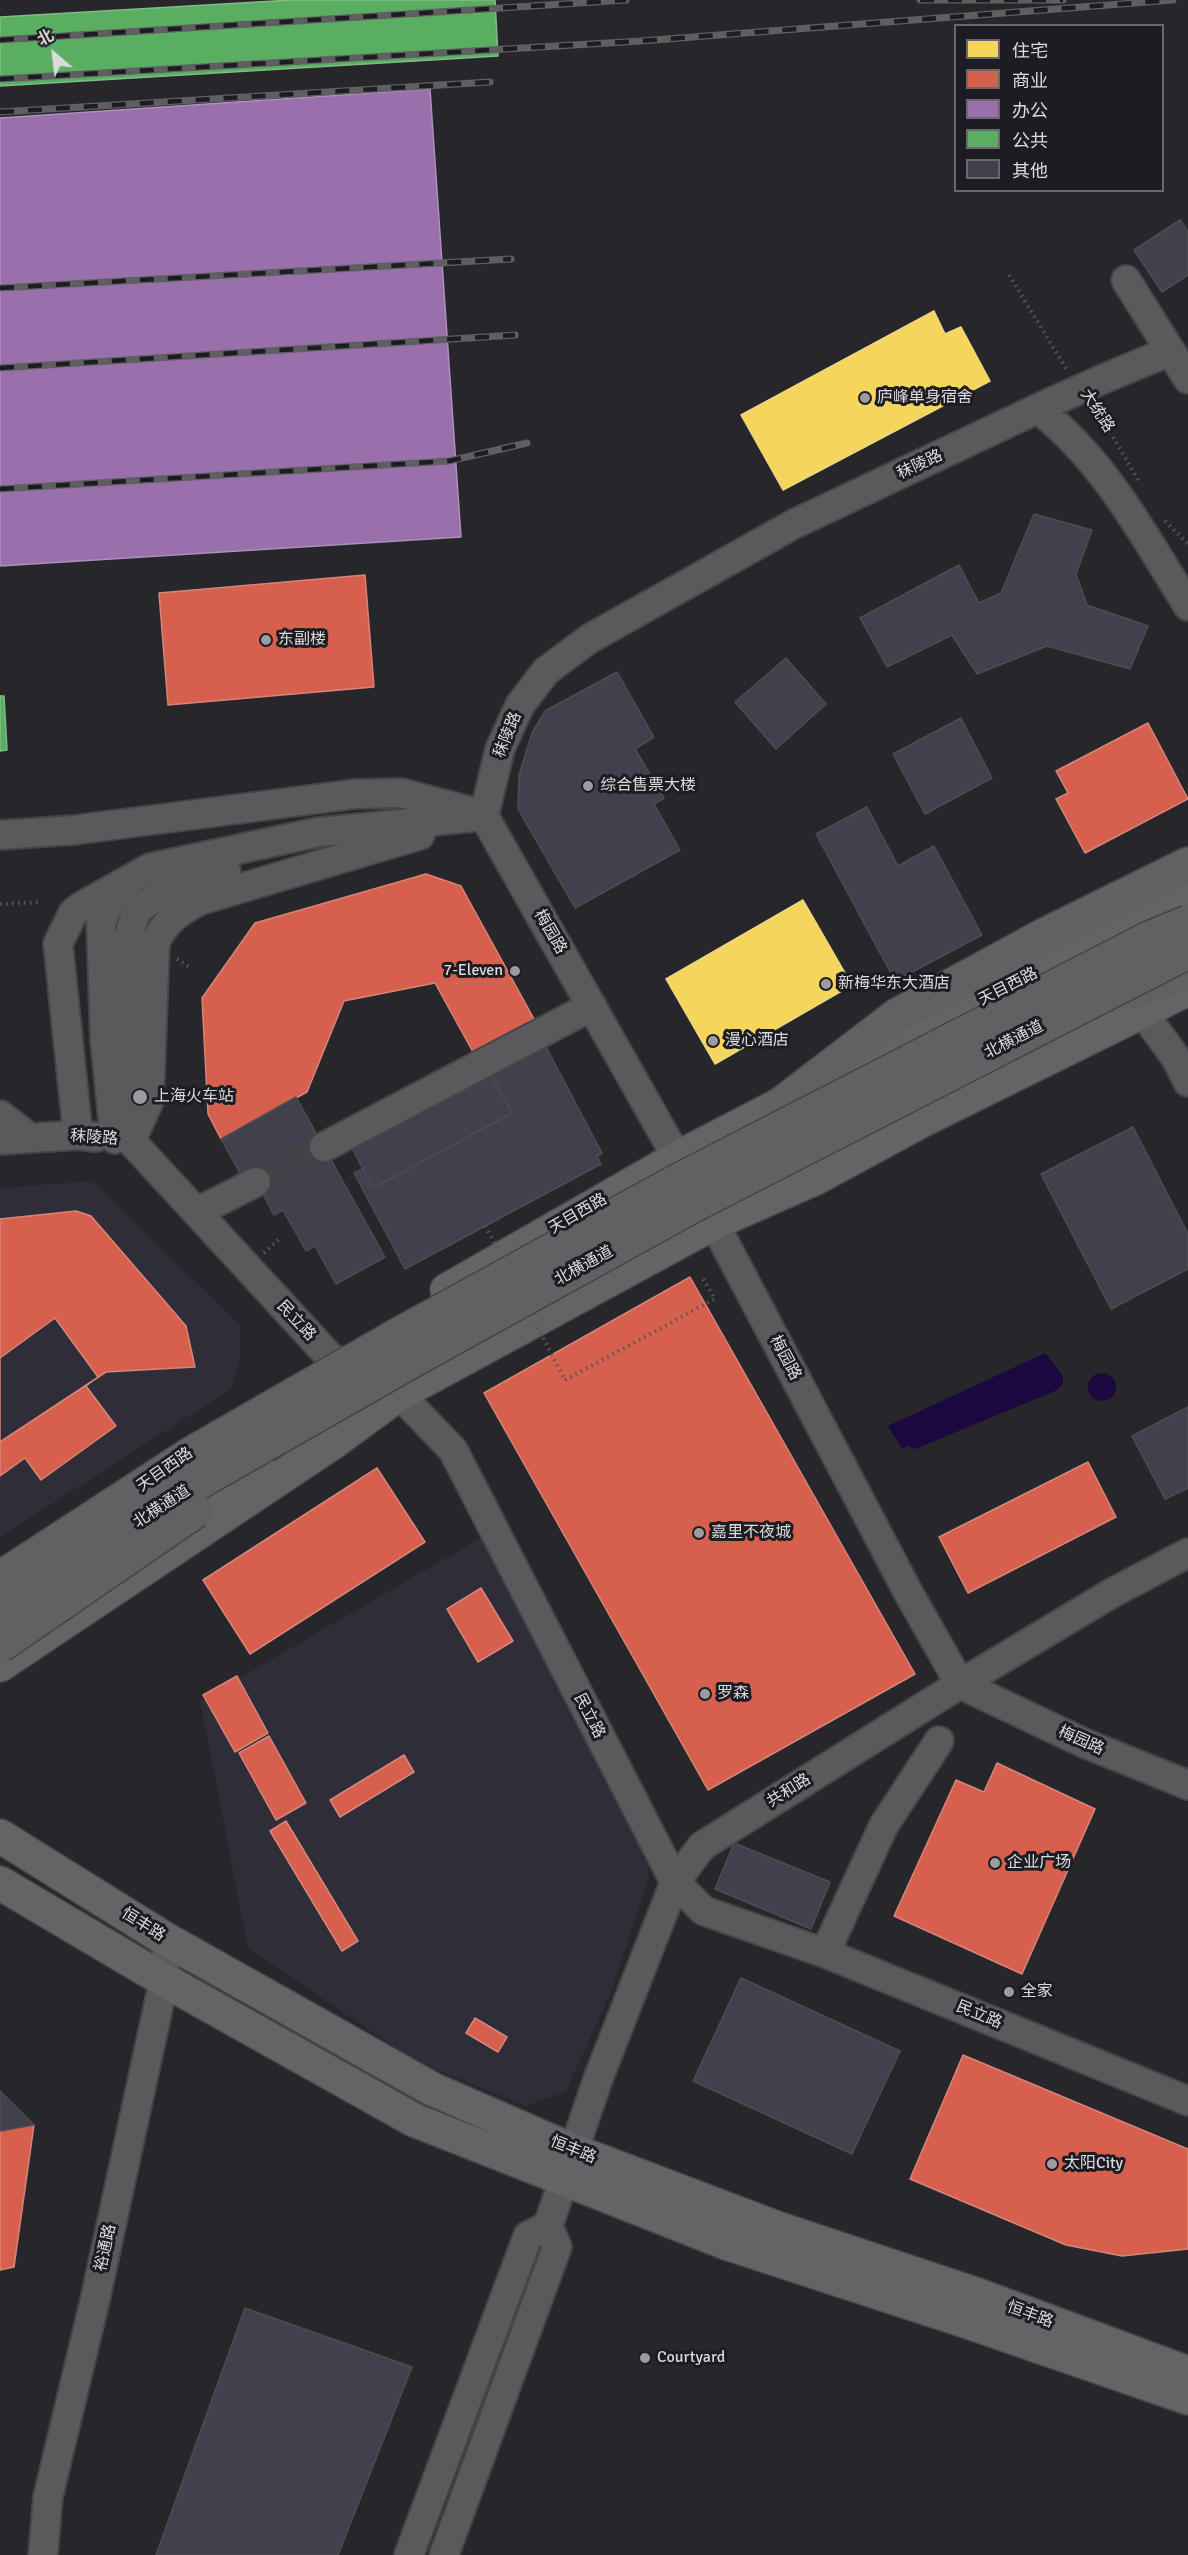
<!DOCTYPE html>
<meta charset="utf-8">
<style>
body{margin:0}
#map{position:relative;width:1188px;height:2555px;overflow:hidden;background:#27262b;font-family:Signika,"Noto Sans SC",sans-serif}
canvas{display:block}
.legend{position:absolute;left:954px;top:24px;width:210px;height:168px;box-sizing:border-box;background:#1d1c23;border:2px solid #69686e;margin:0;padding:8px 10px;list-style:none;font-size:18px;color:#dbdbdf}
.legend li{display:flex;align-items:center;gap:12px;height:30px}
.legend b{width:30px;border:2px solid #69686e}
.north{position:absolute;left:24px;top:24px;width:60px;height:60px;-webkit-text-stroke:4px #1d1c23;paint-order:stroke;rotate:332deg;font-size:16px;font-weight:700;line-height:24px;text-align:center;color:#dbdbdf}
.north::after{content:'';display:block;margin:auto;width:21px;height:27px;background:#dbdbdf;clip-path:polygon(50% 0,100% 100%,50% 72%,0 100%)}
</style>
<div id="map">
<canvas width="1188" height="2555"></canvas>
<ul class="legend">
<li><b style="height:16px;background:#f6d55c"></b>住宅</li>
<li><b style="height:16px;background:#d6604d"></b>商业</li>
<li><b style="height:16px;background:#9970ab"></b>办公</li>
<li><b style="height:16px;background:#5aae61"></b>公共</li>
<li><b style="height:16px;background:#43404e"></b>其他</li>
</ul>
<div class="north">北</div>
</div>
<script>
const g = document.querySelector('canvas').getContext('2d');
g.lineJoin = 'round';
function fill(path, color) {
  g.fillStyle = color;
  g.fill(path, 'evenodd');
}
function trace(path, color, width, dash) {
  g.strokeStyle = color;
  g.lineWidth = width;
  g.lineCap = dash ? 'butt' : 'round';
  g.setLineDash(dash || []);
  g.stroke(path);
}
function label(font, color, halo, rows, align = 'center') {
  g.font = font + ' Signika,"Noto Sans SC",sans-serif';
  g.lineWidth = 6;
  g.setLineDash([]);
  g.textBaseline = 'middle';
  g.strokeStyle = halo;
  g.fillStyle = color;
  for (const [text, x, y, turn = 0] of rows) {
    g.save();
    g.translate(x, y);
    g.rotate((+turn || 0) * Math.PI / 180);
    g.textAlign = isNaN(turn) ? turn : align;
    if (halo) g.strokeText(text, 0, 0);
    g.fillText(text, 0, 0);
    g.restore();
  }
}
const built = new Path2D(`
 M92,1181L240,1325V1357L231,1389L0,1537V1188Z
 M484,1536L646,1853L649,1879L612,1990L566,2091L526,2106L413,2060L248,1948L200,1701Z`);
const water = new Path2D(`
 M1045,1353L1063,1376V1384L1055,1391L915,1449L907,1446L902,1449L888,1426Z
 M1088 1387a14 14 0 1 1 28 0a14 14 0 1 1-28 0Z`);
const homes = new Path2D(`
 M934,311L945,334L961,327L990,381L783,490L741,415Z
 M803,900L852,985L715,1064L666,979Z`);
const shops = new Path2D(`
 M365,575L374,687L168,705L159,593Z
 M1148,723L1188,799L1085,853L1056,799L1068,793L1056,771Z
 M426,874L461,886L534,1019L473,1052L435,983L344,1001L307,1092L221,1139L208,1114L202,998L255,923Z
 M76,1211L91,1216L186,1326L195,1367L106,1372L0,1442V1219Z
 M690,1277L915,1674L708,1790L484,1393Z
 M55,1318L98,1377L86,1386L116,1426L41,1480L25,1458L0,1476V1358Z
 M1088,1462L1116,1517L968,1593L939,1537Z
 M377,1468L425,1542L250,1654L203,1580Z
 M481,1588L513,1641L478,1662L447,1609Z
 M237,1676L268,1733L235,1752L203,1695Z
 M269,1736L306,1803L276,1820L239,1753Z
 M404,1755L414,1772L340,1817L330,1800Z
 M997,1763L1095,1809L1022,1974L894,1916L956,1780L984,1792Z
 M286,1821L358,1941L342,1951L270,1831Z
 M475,2018L507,2037L498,2052L466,2033Z
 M963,2055L1188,2149V2249L1122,2256L1066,2245L910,2179Z
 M34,2125L14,2267L0,2270V2131Z`);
const offices = new Path2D(`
 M430,89L461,537L0,566V118Z`);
const public = new Path2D(`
 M292,0H495L498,56L0,86V17Z
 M0,696H4L7,750L0,751Z`);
const building = new Path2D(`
 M1180,220L1188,231V275L1162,292L1134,250Z
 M1034,514L1092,530L1076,574L1087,605L1148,626L1130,669L1047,646L977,674L952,635L887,667L860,618L959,565L979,603L1001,593Z
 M786,658L826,704L776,749L735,702Z
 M617,672L654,737L635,749L664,798L654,804L680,850L575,908L518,809L519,775L532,733L545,711Z
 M961,718L992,778L925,814L893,754Z
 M867,807L898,866L934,846L982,935L895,981L816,834Z
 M545,1045L602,1153L597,1156L601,1164L405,1269L354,1173L363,1169L373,1188L512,1113L491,1074Z
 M491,1074L512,1113L373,1188L352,1148Z
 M296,1097L385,1257L336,1284L315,1246L306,1251L283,1210L274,1215L255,1179L246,1184L221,1139Z
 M1133,1127L1188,1234V1269L1111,1309L1041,1174Z
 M1188,1407V1488L1165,1499L1132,1436Z
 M734,1843L830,1882L811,1929L715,1889Z
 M741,1978L900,2051L852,2154L693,2081Z
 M0,2091L34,2125L0,2131Z
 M245,2308L412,2367L338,2555H156Z`);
const minorTunnel = new Path2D(`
 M256,1182L324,1147`);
const path = new Path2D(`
 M1009,275L1067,370
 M1095,406L1138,480
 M1165,521L1188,544
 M0,904L42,902
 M177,959L189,967
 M264,1253L279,1239
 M565,1380L715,1299L702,1277`);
const minor = new Path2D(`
 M1126,280L1188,379
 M1103,379L1170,351
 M1038,409C1104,460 1144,535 1188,606
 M484,816L714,1223L908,1592L960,1684L1084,1743L1188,1785
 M484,816L500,749L520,705L546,671L589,639L794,524L1056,400
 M0,835L74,830L355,794L401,793L473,812
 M1141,1010L1176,1058L1188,1082
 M131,1106L129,936L136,911L161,893L226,871
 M0,1115L30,1138
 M78,1135L58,944L73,913L82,906L150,868L319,832L484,816
 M115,1139L105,1041L101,923L112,896L127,884
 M0,1140L78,1135L96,1137
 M131,1141L330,1357L399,1394L453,1450L675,1882L704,1911L825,1953L1188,2101
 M131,1141L149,1101L155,943C165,921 179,911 201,900L420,835
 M324,1147L592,1006
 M197,1212L256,1182
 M825,1953L884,1825L939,1741
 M548,2226L598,2079L675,1882L702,1846L960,1684L1112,1593L1188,1553
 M43,2555L48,2497L95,2300L164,1980L167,1940
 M409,2555L528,2236L548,2226
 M444,2555L557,2247L548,2226`);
const major = new Path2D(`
 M447,1290L677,1158L1075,952L1188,899
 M170,1523L259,1464
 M0,1665L335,1441L399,1394L714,1223L816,1178L923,1120L1188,989
 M0,1836L167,1940L432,2089L574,2151L777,2228L975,2294L1188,2373
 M0,1883L164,1980L414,2120L726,2243L965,2321L1188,2398`);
const highway = new Path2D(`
 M1128,993L1188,972
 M778,1106L897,1015L1044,935L1188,864`);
const rail = new Path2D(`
 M920,0H1063
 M0,40L626,0
 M0,79L641,41L1173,0
 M0,112L490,82
 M0,288L511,259
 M0,368L515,335
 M0,489L449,461L527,443`);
const pathBridge = new Path2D(`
 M485,1226L499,1251
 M535,1322L565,1380`);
const minorBridge = new Path2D(`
 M1056,400L1103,379`);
const highwayBridge = new Path2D(`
 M0,1578L190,1454L399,1334L675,1182L1149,938L1188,922
 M0,1615L205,1479L414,1360L689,1208L1188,952
 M0,1646L196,1511`);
const markers = [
 [865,398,6,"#9c9ca0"],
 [266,640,6,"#9c9ca0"],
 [588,786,6,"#9c9ca0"],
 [515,971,6,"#9c9ca0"],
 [826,984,6,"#9c9ca0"],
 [713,1041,6,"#9c9ca0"],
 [140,1097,8,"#9c9ca0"],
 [699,1533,6,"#9c9ca0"],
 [705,1694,6,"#9c9ca0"],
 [995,1863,6,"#9c9ca0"],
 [1009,1992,6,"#9c9ca0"],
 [1052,2164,6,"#9c9ca0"],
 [645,2358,6,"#9c9ca0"]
];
const poiNames = [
 ["庐峰单身宿舍",877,398],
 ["东副楼",278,640],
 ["综合售票大楼",600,786],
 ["7-Eleven",503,971,"right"],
 ["新梅华东大酒店",838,984],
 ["漫心酒店",725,1041],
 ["上海火车站",154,1097],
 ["嘉里不夜城",711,1533],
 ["罗森",717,1694],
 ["企业广场",1007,1863],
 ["全家",1021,1992],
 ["太阳City",1064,2164],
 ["Courtyard",657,2358]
];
const streetNames = [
 ["大统路",1097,411,57],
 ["秣陵路",920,465,-25],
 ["秣陵路",508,735,-68],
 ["梅园路",550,932,60],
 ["天目西路",1008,987,-27],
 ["北横通道",1014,1040,-27],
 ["秣陵路",94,1138,4],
 ["天目西路",578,1214,-30],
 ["北横通道",584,1266,-29],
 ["民立路",296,1321,47],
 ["梅园路",785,1358,62],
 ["天目西路",165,1470,-35],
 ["北横通道",162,1507,-33],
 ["民立路",589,1716,63],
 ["梅园路",1081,1741,24],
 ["共和路",789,1791,-32],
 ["恒丰路",143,1925,32],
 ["民立路",979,2015,22],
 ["恒丰路",573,2150,22],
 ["裕通路",106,2248,-78],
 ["恒丰路",1030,2315,20]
];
fill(built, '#2e2d38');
fill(water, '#1b083f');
fill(homes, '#f6d55c');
trace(homes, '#eed783', 1.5);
fill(shops, '#d6604d');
trace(shops, '#d88579', 1.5);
fill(offices, '#9970ab');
trace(offices, '#ad90bb', 1.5);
fill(public, '#5aae61');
trace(public, '#81bc87', 1.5);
fill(building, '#43404e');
trace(building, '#4d4d50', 1.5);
trace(minorTunnel, '#424146', 28, [28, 14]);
trace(minor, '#454447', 32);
trace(major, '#454447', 36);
trace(highway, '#454447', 36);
trace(path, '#58585a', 4, [1.5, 4.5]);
trace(minor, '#5a595c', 28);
trace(major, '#646466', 33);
trace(highway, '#616163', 33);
trace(rail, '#5f5f61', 7);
trace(rail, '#1d1c23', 4.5, [14]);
trace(minorBridge, '#454447', 32, []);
trace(highwayBridge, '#454447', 36, []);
trace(pathBridge, '#58585a', 4, [1.5, 4.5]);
trace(minorBridge, '#5a595c', 28);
trace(highwayBridge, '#616163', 33);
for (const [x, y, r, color] of markers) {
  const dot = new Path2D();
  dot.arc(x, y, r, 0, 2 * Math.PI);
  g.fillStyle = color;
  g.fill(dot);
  trace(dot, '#1d1c23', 2);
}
label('16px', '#dbdbdf', '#1d1c23', poiNames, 'left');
label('16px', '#dbdbdf', '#1d1c23', streetNames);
</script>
